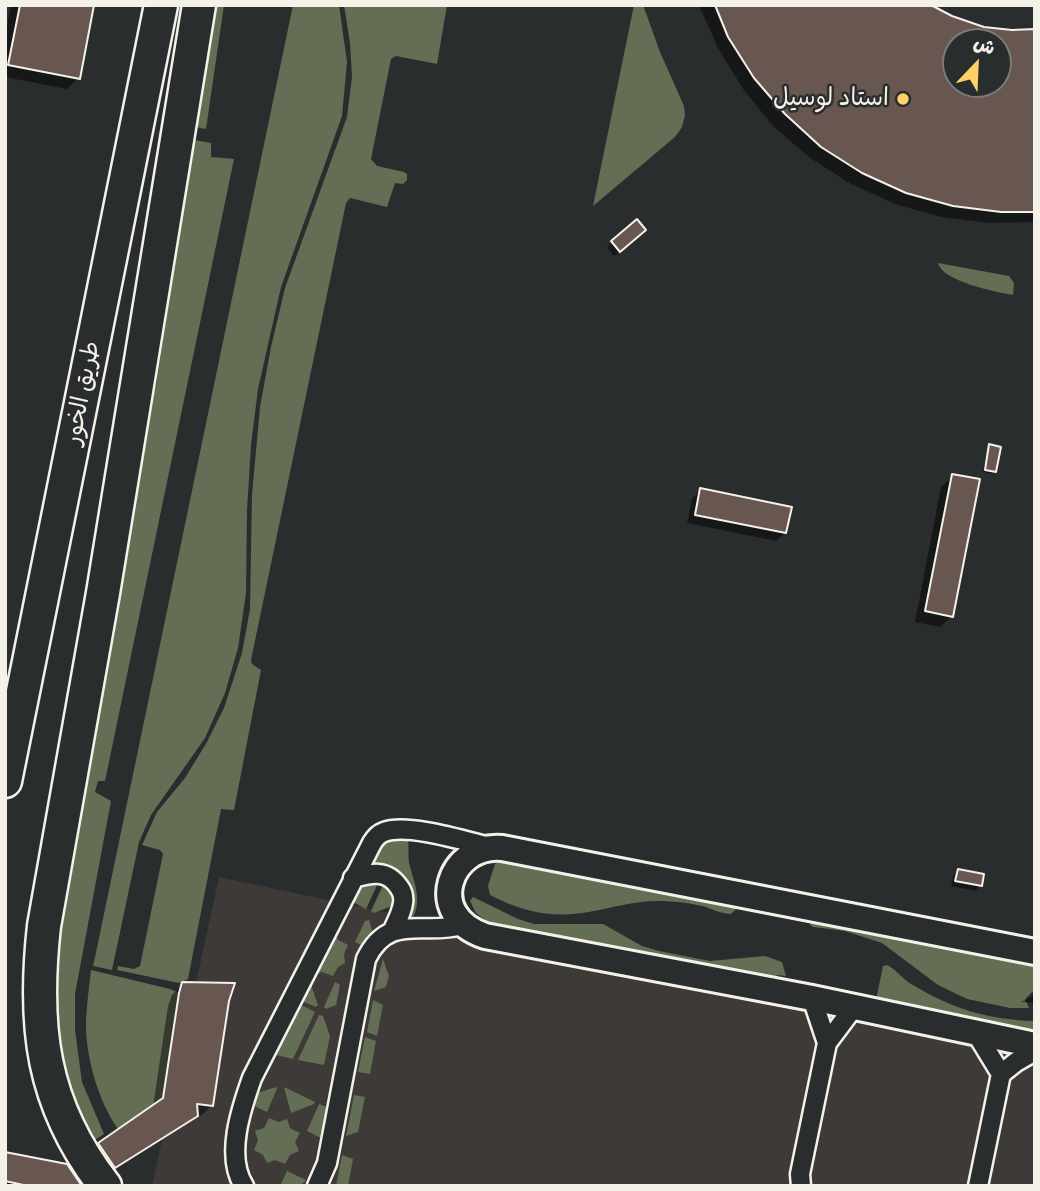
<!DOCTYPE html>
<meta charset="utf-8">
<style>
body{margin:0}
#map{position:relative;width:1040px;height:1191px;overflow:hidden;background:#2a2d2e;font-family:Caveat,"Playpen Sans Arabic",sans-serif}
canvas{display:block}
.frame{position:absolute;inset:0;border:7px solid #f4f1e8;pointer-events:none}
.north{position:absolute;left:942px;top:28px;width:70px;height:70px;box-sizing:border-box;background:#2a2d2e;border:2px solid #7b7b78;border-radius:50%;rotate:23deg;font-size:19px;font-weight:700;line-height:28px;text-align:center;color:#f4f1e8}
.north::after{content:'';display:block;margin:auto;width:24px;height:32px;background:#ffd166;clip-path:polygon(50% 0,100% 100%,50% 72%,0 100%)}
</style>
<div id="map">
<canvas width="1040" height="1191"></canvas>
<div class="frame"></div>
<div class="north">ش</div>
</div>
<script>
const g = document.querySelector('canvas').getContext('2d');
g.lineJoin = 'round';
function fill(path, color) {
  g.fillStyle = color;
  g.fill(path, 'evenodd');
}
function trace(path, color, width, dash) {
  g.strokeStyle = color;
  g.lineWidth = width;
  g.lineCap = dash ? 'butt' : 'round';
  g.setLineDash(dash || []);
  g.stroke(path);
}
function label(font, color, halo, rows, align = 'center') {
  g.font = font + ' Caveat,"Playpen Sans Arabic",sans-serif';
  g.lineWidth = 5;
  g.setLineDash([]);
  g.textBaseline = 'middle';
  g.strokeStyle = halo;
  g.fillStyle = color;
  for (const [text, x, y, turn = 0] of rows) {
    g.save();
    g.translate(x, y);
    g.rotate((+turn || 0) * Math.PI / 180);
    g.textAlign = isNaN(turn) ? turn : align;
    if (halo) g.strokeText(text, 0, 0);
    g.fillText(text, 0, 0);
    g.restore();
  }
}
const built = new Path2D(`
 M219,877L597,957L1035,1044V1186H152Z`);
const green = new Path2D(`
 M214,5H224L206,129L196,127Z
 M293,5H339L347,62L342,116L281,287L258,389L251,445L247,510L246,593L238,648L225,693L205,738L151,815L139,842L112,970L93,966L94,962Z
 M344,5H447L437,64L396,56L391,59L371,159L377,166L404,172L407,174V180L403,184L395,183L387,207L350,198L346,203L251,660L252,664L261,670L234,810L221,809L188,979L179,983L117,970L118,966L134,969L140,966L163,854L160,850L142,845L157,812L185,778L207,742L224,708L242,653L250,609L252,495L260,407L271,347L285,288L347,117L352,77L350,43Z
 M634,5H643L660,52L684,106L685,115L682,127L675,137L593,206Z
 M194,140L211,143V157L234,159L105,781H98L95,792L111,801L75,994V1030L82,1082L104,1134L93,1141L75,1106L56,1041L52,1010L56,944L98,713L139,461L156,385Z
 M938,263L1009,276L1014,283L1013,295C995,292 942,281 938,263Z
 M404,837L408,840C409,848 408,856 409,863C414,882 423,901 412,919L408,918L411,904L368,867C377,850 384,840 404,837Z
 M500,860L736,906V909L731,914C722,914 714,910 706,907C691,903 673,901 658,901C636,901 615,907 594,911C555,919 525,913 490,895L488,886L495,864Z
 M379,881L366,909L351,901C359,883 360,884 379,881Z
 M384,883L393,891L397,904L374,913L371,911Z
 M473,897L518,919L534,924H603L642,946L659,951L710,961L765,956L782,962L786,976L777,975L775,978L490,925L476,913L470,901Z
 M813,919L1035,965V989L1025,999L1029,1008H1010L967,999L938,985L882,943L845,931L813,927L810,925Z
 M369,920L373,934L361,945L355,942L365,921Z
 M335,930L338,940L348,945L344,954L345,963L338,967L333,976L322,972L313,975Z
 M383,959L389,976L386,987L374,991Z
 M887,965C897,970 903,980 913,985C952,1009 990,1020 1035,1021V1033L876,1000L883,966Z
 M91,970L170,989L179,993L163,1098L118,1129C98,1101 85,1055 86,1020C87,1003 89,987 91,970Z
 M309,979L318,1005L316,1007L299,1000Z
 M335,982L340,985L336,1005L326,1009L324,1007Z
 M373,1000L383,1005L377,1036L367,1032Z
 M297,1003L315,1012L293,1059L276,1055Z
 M319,1015L323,1016L330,1036L324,1065L298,1060Z
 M365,1037L376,1041L370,1074L358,1072Z
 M276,1087L277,1089L267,1112L250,1104L254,1094Z
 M284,1087L315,1102L314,1104L291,1113Z
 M354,1095L365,1097L358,1132L346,1136Z
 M319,1104L329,1108L323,1139L307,1131Z
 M269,1118L279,1122L287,1119L290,1128L300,1133L295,1142L299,1151L290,1155L285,1164L275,1160L267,1163L263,1155L254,1150L258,1140L255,1131L264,1128Z
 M342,1155L353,1159L348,1186H336Z
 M287,1171L306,1180L300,1186H280Z`);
const shadow = new Path2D(`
 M11,5H93L78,78L67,89L5,77V37Z
 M699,5H929L931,8L984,29L1012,32L1035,31V222L989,223L941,217L895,204L851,184L810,158L773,126L743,89L718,48ZM956,42H998V84H956Z
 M636,221L638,235L614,256L607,247Z
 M990,446L995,472L992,474L983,472Z
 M953,476L952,616L940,627L915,622L941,487Z
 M701,490L785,533L776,541L687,523L692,499Z
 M958,871L980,886L975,891L951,886L953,876Z
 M183,984L227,1001L212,1105L201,1116L196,1115L187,1124V1120L106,1171L108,1174L186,1126L103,1177L88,1156L99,1145L153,1107L168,1006L172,995Z
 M1035,995V1003L1021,1002Z
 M5,1154L80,1186H5Z`);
const building = new Path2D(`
 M20,5H94L80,79L8,65Z
 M715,5H931L952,16L984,27L1012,30L1035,29V212H1001L953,206L906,193L862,173L821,147L785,114L754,78L728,37ZM956,42H998V84H956Z
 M637,219L646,230L620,252L611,241Z
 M989,444L1001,447L996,472L985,470Z
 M952,474L980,479L953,617L925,611Z
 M700,488L792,507L786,533L695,515Z
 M958,869L984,874L982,886L955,881Z
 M182,982L235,983L229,1001L213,1106L197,1104L198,1116L115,1168L98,1143L163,1098L179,993Z
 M5,1152L67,1164L82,1186H28L5,1181Z`);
const street = new Path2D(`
 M353,878C371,873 387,869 399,887C402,891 404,897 403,903C402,912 397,921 393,930
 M812,998L827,1043
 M976,1033L1001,1074
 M244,1186C225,1156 241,1109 252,1078L372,843C375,838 378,834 384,832C407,823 465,841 490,847
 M317,1186L327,1163L366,959C389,912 424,936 462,925
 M801,1186L800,1174L827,1043L854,1007
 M978,1186L1001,1074L1016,1062L1035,1051`);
const secondary = new Path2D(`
 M1035,952L502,848C450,843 423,915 485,936L812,998L1035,1045`);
const highway = new Path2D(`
 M5,781L161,5
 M105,1186C41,1104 33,1025 44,926L103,593L199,5`);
const markers = [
 [903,99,7,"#ffd166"]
];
const poiNames = [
 ["استاد لوسيل",889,99]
];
const streetNames = [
 ["طريق الخور",83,393,-79]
];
fill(built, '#3d3a38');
fill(green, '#636e55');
fill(shadow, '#0007');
fill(building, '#685751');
trace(building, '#f4f1e8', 2);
trace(street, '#f4f1e8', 23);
trace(secondary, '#f4f1e8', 30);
trace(highway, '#f4f1e8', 37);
trace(street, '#2a2d2e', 18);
trace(secondary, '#2a2d2e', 24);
trace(highway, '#2a2d2e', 32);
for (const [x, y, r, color] of markers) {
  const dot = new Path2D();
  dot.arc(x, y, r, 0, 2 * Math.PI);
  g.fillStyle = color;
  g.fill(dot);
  trace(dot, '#2a2d2e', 2.5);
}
label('24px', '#f4f1e8', '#2a2d2e', poiNames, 'right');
label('24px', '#f4f1e8', '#2a2d2e', streetNames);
</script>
